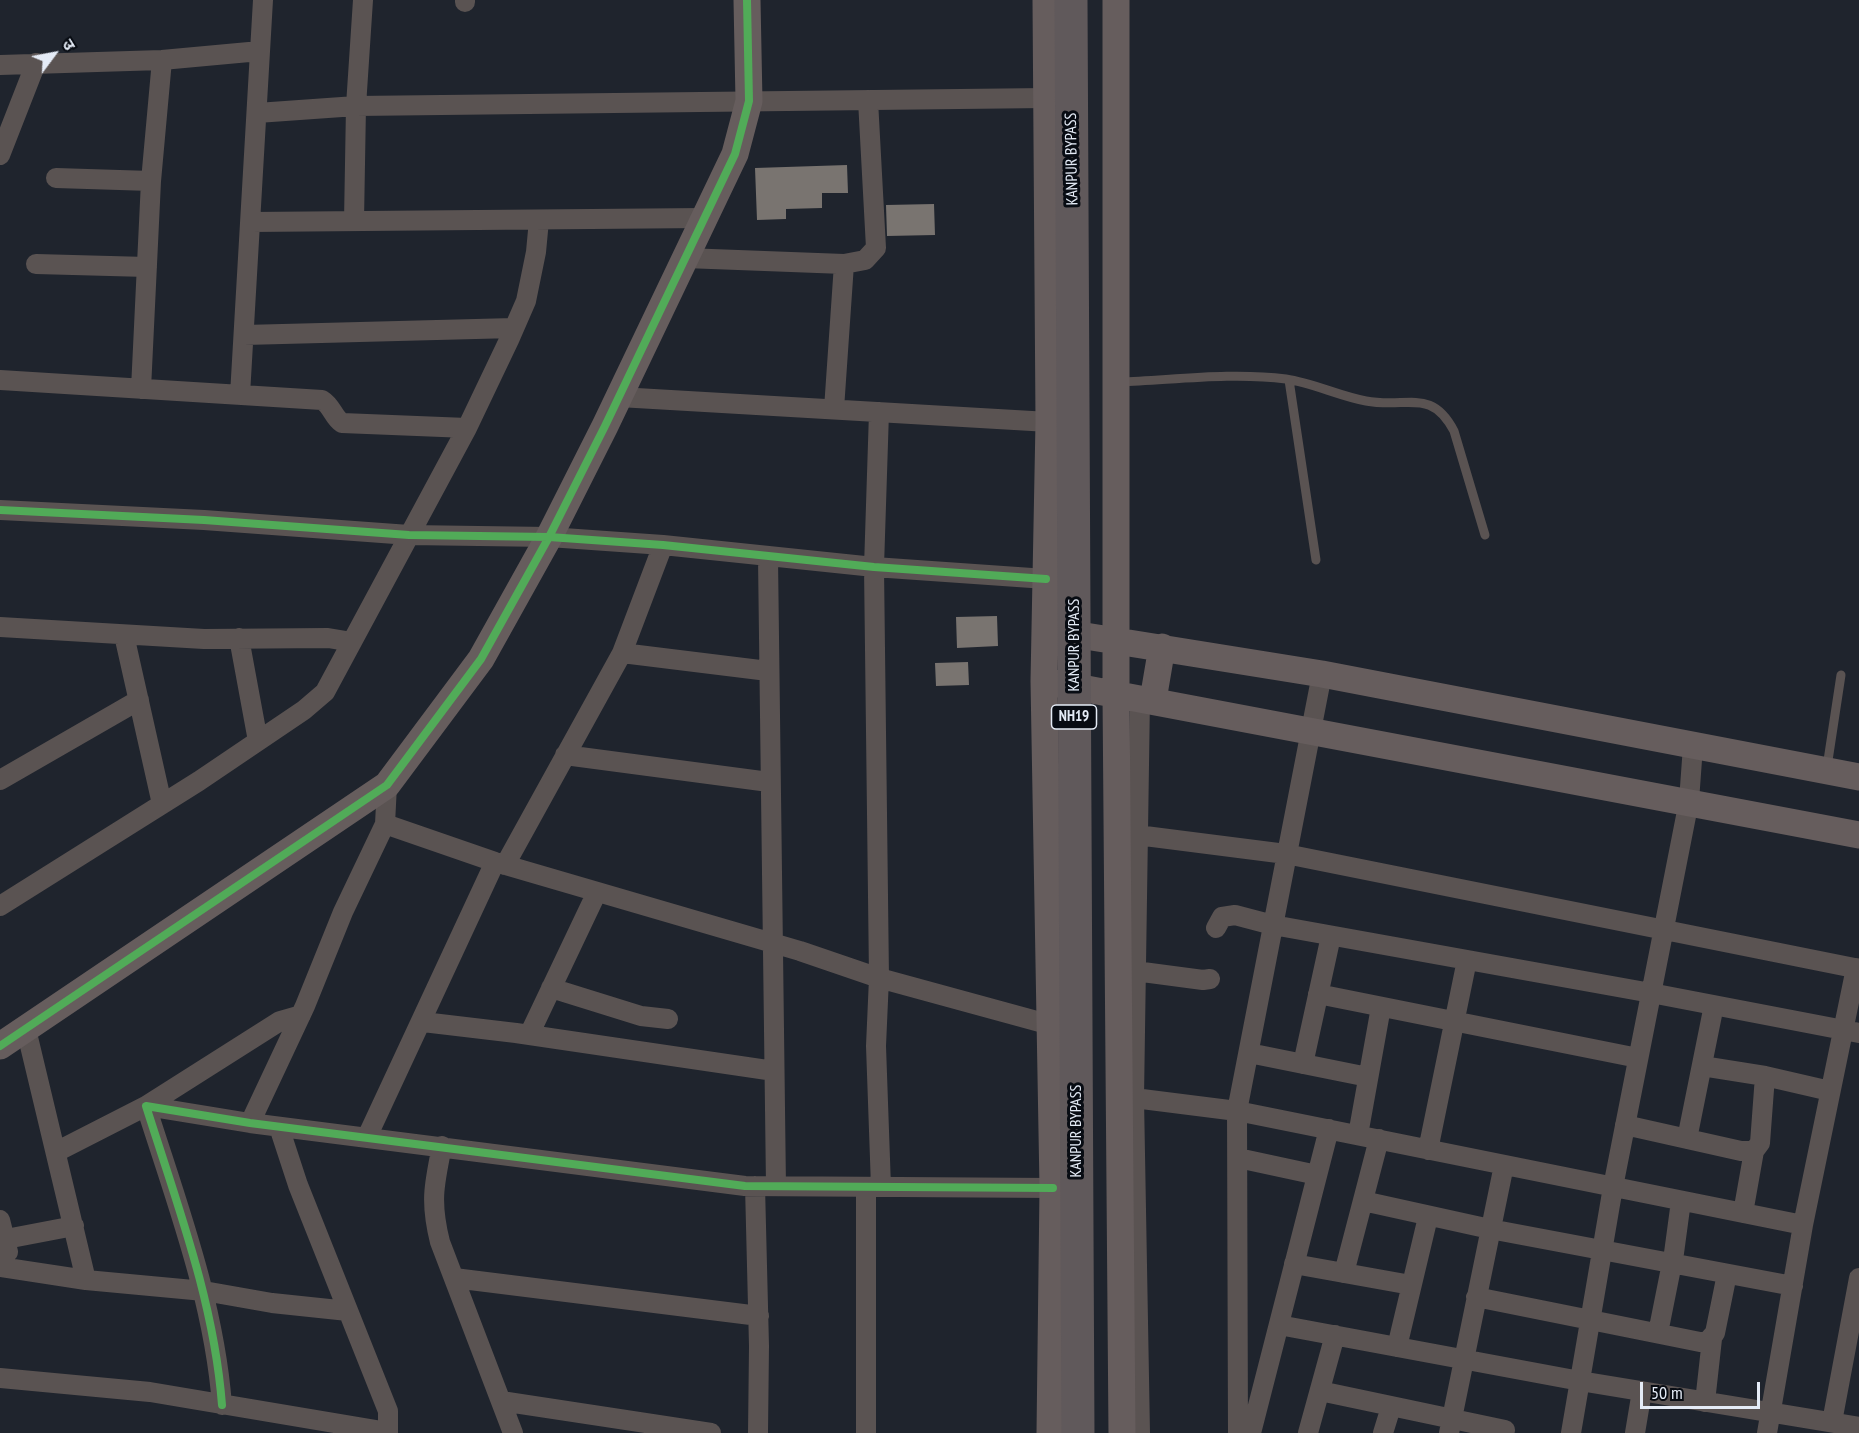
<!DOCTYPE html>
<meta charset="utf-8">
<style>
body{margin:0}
#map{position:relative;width:1859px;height:1433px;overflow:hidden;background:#1f242d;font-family:"PT Sans Narrow","Noto Sans Devanagari",sans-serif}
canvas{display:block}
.north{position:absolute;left:24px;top:24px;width:60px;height:60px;-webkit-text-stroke:4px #080c13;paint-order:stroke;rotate:58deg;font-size:16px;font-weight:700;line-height:24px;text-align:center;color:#e4ebf6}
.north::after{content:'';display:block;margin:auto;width:21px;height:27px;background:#e4ebf6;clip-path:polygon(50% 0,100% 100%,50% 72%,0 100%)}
.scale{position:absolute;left:1640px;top:1382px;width:120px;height:27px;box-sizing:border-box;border:3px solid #e4ebf6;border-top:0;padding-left:8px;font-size:18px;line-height:21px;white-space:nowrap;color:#e4ebf6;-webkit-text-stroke:4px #080c13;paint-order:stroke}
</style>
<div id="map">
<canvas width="1859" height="1433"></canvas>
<div class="north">उ</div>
<div class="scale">50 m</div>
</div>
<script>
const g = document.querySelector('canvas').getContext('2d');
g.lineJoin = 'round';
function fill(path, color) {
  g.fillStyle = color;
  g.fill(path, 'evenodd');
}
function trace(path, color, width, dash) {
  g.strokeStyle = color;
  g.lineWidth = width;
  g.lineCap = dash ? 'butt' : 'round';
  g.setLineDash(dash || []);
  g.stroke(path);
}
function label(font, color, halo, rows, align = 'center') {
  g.font = font + ' "PT Sans Narrow",sans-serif';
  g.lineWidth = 6;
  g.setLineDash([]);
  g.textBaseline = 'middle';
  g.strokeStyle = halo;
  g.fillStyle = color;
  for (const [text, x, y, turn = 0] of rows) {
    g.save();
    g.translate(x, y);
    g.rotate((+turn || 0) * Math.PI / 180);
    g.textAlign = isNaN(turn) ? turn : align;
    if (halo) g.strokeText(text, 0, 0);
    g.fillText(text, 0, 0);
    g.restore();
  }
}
const building = new Path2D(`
 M847,165L848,193H822V208L786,209V219L757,220L755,168Z
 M934,204L935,235L887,236L886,205Z
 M997,616L998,646L957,648L956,617Z
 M968,662L969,685L936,686L935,663Z`);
const lane = new Path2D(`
 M1289,380L1316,560
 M1120,382C1174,380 1232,372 1286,379C1313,383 1339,396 1366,401C1407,409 1431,387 1454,431L1485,535
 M1827,767L1841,675`);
const street = new Path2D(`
 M465,2V0
 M0,65L162,60L260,51
 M257,113L356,106L1046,98
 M0,155L36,63
 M56,178L151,181
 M354,221L356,106L363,0
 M251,222L704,218
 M685,258L844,264L865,260L876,248L868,100
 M36,264L147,267
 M244,335L514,328
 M0,380L322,400C332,406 333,417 342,423L467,428
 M141,389L151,181L162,60
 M240,395L263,0
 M619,397L1049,422
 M834,409L844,264
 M879,412L874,567L879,978L876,1046L881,1187
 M0,510L204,520L409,535L549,537L663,545L874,567L1046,579
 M768,558L776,1186
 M0,627L204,639L328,638L352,642
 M124,635L162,804
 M239,638L258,741
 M622,653L768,671
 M565,755L769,782
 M0,780L139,700
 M385,824L495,862L800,951L879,978L1051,1025
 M1137,835L1286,854L1859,969
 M505,865L622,653L663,545
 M0,906L199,781L304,710L325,692L467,428L509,340L526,301L536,252L539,220
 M1216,928L1222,917L1235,915L1273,925L1651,993L1859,1033
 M1135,971L1203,980L1210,979
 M551,988L641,1016L668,1019
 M1318,994L1638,1058
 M423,1022L516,1033L774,1071
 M26,1029L86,1280
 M529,1035L597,892
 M1249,1053L1368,1077
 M1303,1064L1331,936
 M1702,1066L1765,1076L1830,1091
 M1134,1098L1237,1111L1803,1225
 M250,1123L305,1006L343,912L385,824L387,785
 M1625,1125L1741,1151H1754L1760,1143L1765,1076
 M1358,1135L1381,1007
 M367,1137L495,862
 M1687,1139L1714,1005
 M442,1146C434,1185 430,1202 440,1242L513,1433
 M1428,1150L1467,960
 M56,1152L146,1106L280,1021L301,1015
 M1238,1158L1317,1175
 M755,1186L759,1346L758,1433
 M866,1187V1433
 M1363,1201L1490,1229L1793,1286
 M1743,1213L1754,1151
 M0,1220L8,1252
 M6,1239L74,1226
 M1294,1264L1411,1285
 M0,1267L86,1280L204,1291L272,1303L348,1311
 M1344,1273L1379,1139
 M454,1278L759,1316
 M1476,1297L1700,1342H1707L1715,1333L1727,1274
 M1279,1325L1580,1381L1859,1427
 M1658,1333L1674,1253L1681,1201
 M1397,1347L1428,1217
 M0,1378L150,1392L388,1432V1411L298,1185L279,1127
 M1320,1391L1505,1430
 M501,1401L711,1433
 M1705,1402L1712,1339
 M222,1405C214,1301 177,1204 146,1106L250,1123L745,1186L1053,1188
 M1832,1422L1859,1278
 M1140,1433L1134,1098L1140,698
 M1238,1433L1237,1111L1322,674
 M1251,1433L1329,1129
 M1308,1433L1335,1335
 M1383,1433L1391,1407
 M1449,1433L1504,1165
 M1571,1433L1613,1187L1689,801L1693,746
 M1635,1433L1642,1391
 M1767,1433L1803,1225L1856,968`);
const secondary = new Path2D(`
 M1046,0L1049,422L1044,681L1053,1188L1050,1433
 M1116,0V694L1122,1433
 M1054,631L1322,674L1859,777
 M1055,683L1859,835
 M1153,700L1162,647
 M0,1046L387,785L481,659L549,537L605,426L735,154L749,101L747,0`);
const highwayBridge = new Path2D(`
 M1071,0L1078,1433`);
const cycleway = new Path2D(`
 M0,510L204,520L409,535L549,537L663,545L874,567L1046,579
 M0,1046L387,785L481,659L549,537L605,426L735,154L749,101L747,0
 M222,1405C214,1301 177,1204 146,1106L250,1123L745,1186L1053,1188`);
const shields = [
 [1074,717,45]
];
const shieldNames = [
 ["NH19",1074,717]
];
const streetNames = [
 ["KANPUR BYPASS",1072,159,-91],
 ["KANPUR BYPASS",1074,645,-90],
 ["KANPUR BYPASS",1076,1131,-90]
];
fill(building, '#797470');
trace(lane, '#5a5352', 9);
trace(street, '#5a5352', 20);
trace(secondary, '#665d5d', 27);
trace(highwayBridge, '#60595b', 33);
trace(cycleway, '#51ab58', 8);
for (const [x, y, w] of shields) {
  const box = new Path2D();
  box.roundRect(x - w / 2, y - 12, w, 24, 4.5);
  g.fillStyle = '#080c13';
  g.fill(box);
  trace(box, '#e4ebf6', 1.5);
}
label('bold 15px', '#e4ebf6', null, shieldNames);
label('16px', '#e4ebf6', '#080c13', streetNames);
</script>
